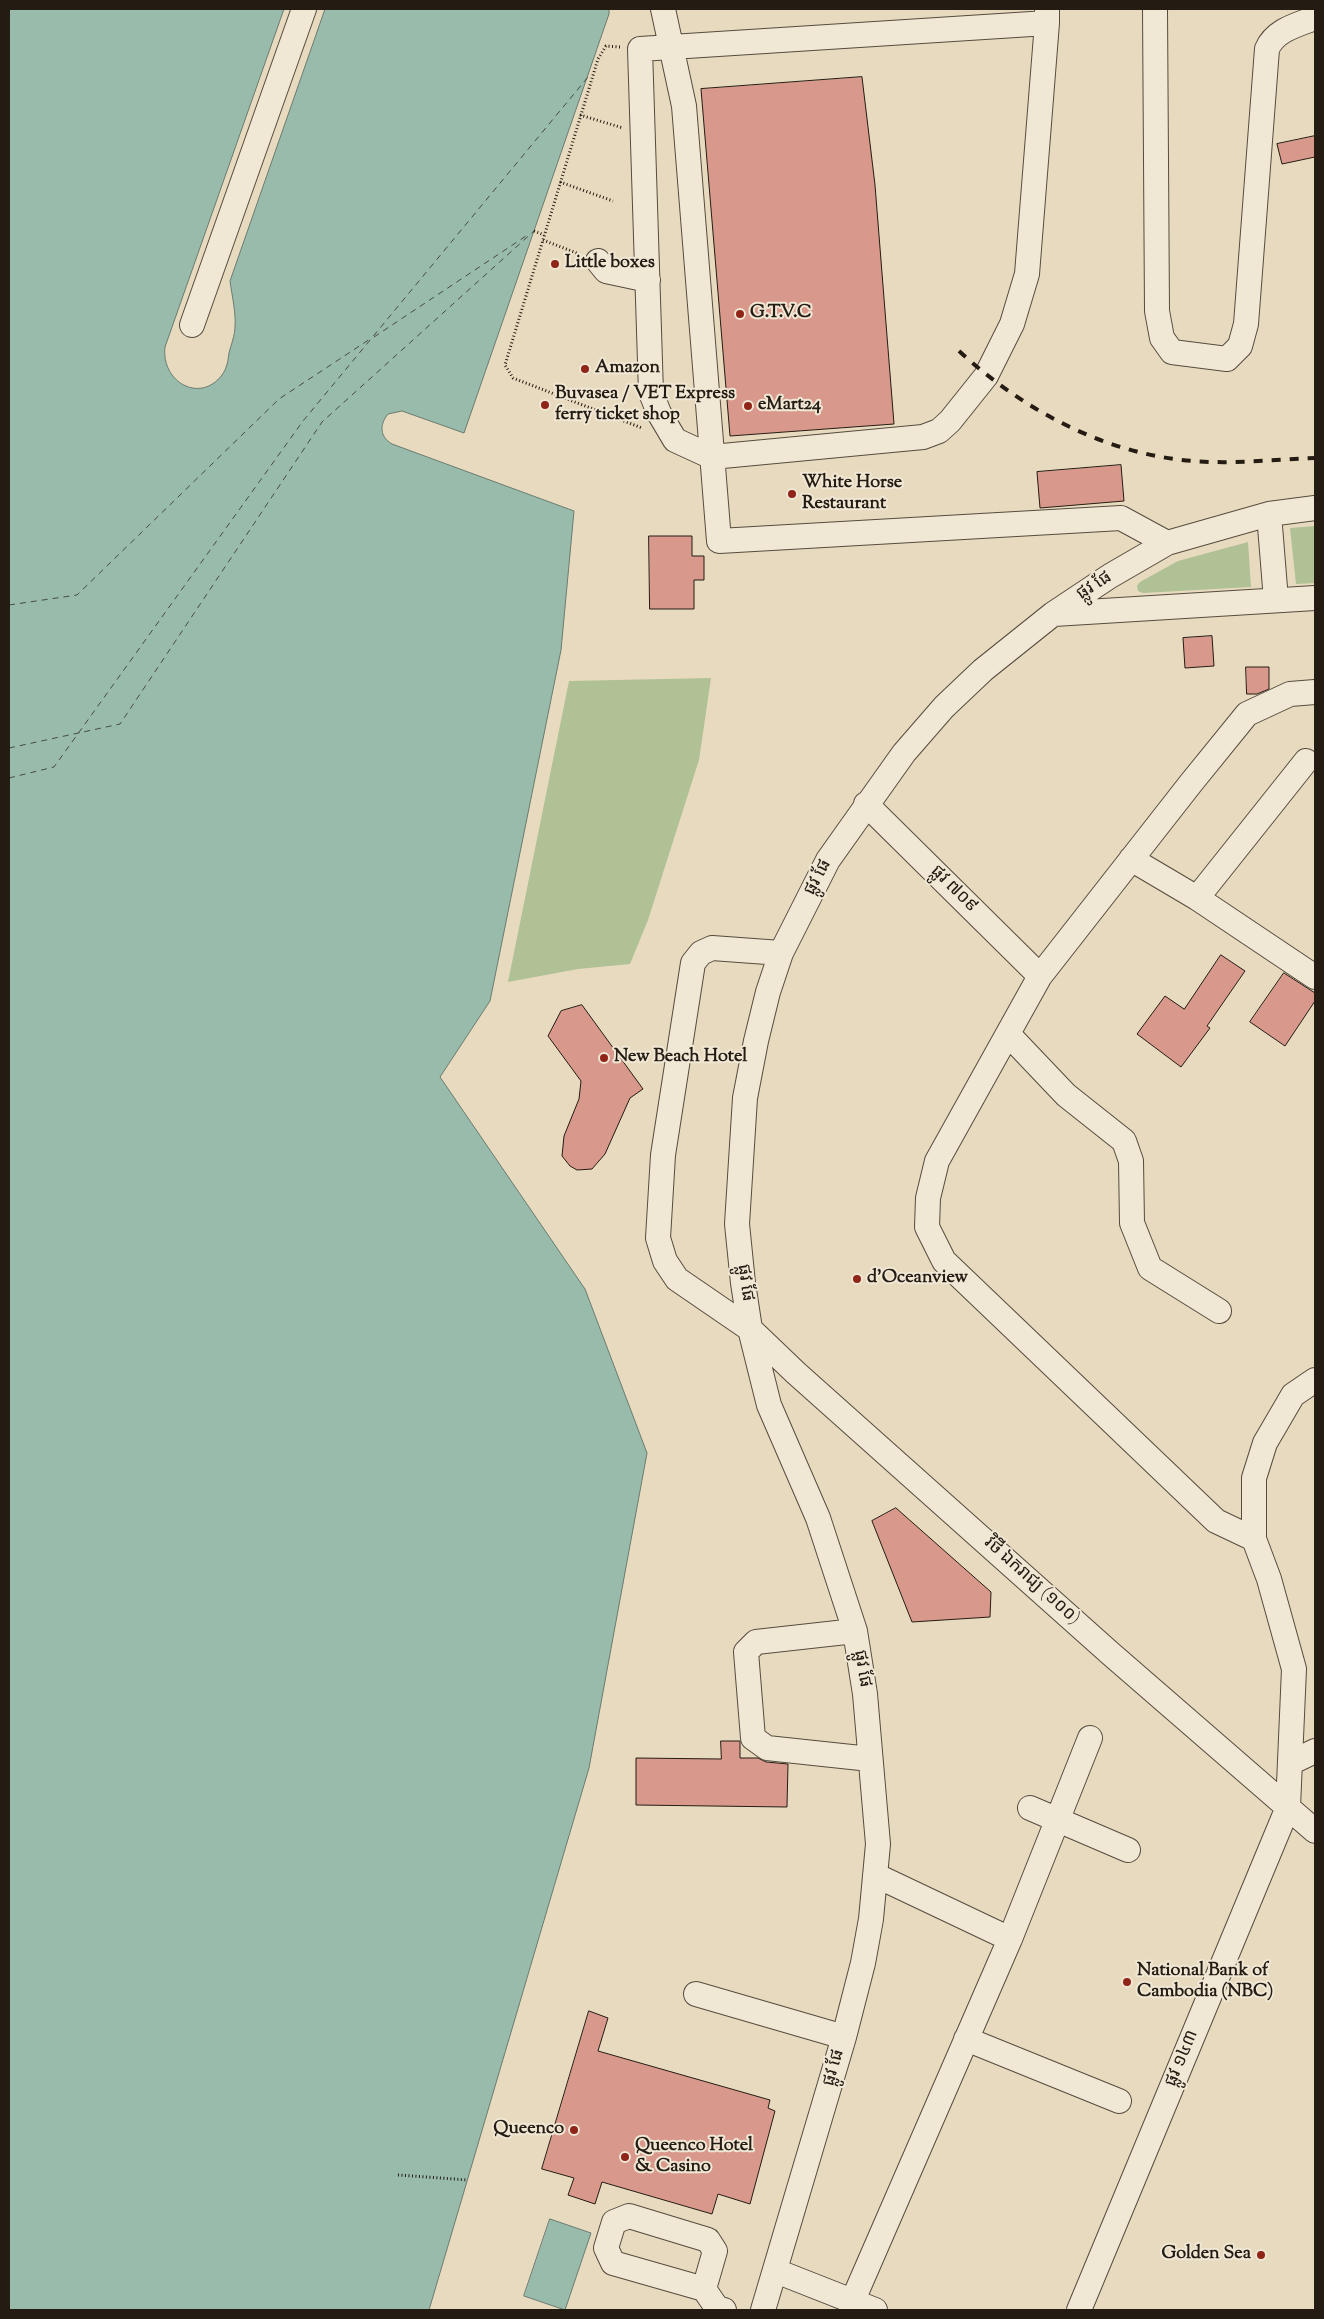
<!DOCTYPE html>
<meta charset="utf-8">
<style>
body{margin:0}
#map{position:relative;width:1324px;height:2319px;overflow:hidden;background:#e8dabe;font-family:"Sorts Mill Goudy",serif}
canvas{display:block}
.frame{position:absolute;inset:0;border:10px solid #241c13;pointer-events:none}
</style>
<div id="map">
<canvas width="1324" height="2319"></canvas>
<div class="frame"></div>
</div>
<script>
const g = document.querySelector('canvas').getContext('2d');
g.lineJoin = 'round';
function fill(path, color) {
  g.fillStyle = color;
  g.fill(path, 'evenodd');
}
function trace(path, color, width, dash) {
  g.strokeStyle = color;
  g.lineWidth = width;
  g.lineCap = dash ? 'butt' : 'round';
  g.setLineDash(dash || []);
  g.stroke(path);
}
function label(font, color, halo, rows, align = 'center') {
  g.font = font + ' "Sorts Mill Goudy","Noto Sans Khmer",serif';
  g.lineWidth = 4;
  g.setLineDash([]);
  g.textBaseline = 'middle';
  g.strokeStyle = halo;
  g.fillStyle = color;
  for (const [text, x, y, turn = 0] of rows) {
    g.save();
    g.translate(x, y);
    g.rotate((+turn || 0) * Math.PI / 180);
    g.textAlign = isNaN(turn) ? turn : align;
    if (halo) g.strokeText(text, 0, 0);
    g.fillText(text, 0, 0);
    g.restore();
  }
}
const green = new Path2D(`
 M1315,526V583L1296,584L1290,528Z
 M1248,542L1251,587L1143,593L1138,591L1137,586L1140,582L1178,561Z
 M711,678L699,760L648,920L630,964L578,969L508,982L569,681Z`);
const water = new Path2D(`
 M9,9H284L165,347C161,382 200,404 222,375C227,368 228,361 229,353C231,345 235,335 235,327C236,312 232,296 230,281L325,9H609V14L464,433L402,411L388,414C379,425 380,437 392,444L574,511L561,650L490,1001L440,1077L585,1289L647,1453L589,1768L429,2310H9Z
 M550,2219L591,2233L565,2310L524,2296Z`);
const ferry = new Path2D(`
 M374,337L529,234
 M9,605L77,595L279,399L370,339
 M9,748L120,724L322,422L534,231
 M9,778L54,767L303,421L588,77`);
const building = new Path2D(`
 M862,77L875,185L894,424L730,436L701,89Z
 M1315,136V157L1282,164L1277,144Z
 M1121,465L1124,501L1040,508L1037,472Z
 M649,536H692V556H704V580H694V609H650Z
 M1212,636L1214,666L1185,668L1183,638Z
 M1246,667H1269V689L1257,694H1247Z
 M1221,955L1245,971L1207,1026L1210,1028L1181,1067L1137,1034L1165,996L1184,1009Z
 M1284,973L1315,993V1001L1285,1046L1250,1022Z
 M582,1005L643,1089L630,1098L605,1154L592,1169L577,1170L570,1166L562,1156L564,1136L579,1099L581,1081L548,1036L561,1011Z
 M896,1508L991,1592L990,1617L912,1622L872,1521Z
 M721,1741H740V1758H758L766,1762L788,1764L787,1807L636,1805V1758L721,1759Z
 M589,2011L608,2018L598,2051L770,2100L768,2108L775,2111L750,2204L718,2194L712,2214L602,2182L595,2204L568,2195L574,2178L542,2169Z`);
const path = new Path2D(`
 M620,47L606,46L598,59L505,365L513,378L642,428
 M580,115L623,128
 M560,182L613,201
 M534,231L544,235
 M543,240L579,254
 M398,2175L467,2180`);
const minor = new Path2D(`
 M663,9L684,106L719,541L1121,518L1167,543
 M1047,9V23L1027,274L1012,324L986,376L950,421L939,431L923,437L712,457L675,440L659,413L651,393L640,49L1047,23
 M1155,9L1157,311L1162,338L1172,352L1227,359L1240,346L1246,324L1267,49C1275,30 1297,25 1315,18
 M598,261L606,271L648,280
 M192,325L304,9
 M1269,514L1276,600
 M1054,614L1315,598
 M866,804L1040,976
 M1131,859L1197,898L1315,977
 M1197,898L1306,761
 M781,953L712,948L701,953L693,963L663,1155L658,1238L665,1261L677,1279L750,1329L796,1373L1111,1654L1315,1831
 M1008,1034L1066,1095L1124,1141L1131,1161L1132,1223L1150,1268L1219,1311
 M1254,1539L1216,1521L944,1261L927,1227L928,1198L937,1161L1040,976L1191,783L1247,714L1290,694L1315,692
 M855,1631L756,1642L746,1652L753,1738L767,1748L870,1759
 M1290,1763L1315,1751
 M1030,1808L1128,1850
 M875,1875L1010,1939
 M696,1994L844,2037
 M966,2039L1119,2101
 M776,2271L875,2310
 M704,2289L715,2251L708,2240L629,2216L614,2222L606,2248L613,2263L704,2289L717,2308L724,2310
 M853,2300L1010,1939L1090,1738
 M763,2310L844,2037L863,1963L871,1919L878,1844L865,1694L855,1631L818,1518L769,1405L750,1329L743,1283L737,1224L745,1098L756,1041L768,992L781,953L828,860L904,753L944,707L983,670L1053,614L1110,576L1167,543L1269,514L1315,508
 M1079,2310L1288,1807L1294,1669L1269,1579L1254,1539V1478L1265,1443L1293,1395L1315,1380`);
const rail = new Path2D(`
 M959,351C1029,415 1116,460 1212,462C1246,463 1281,459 1315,458`);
const markers = [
 [555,264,5,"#8f2418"],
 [740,314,5,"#8f2418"],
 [585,369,5,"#8f2418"],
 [545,405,5,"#8f2418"],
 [748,406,5,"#8f2418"],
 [792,494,5,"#8f2418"],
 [604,1058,5,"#8f2418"],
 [857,1279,5,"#8f2418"],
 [1127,1982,5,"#8f2418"],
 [574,2130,5,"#8f2418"],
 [625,2157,5,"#8f2418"],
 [1261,2255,5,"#8f2418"]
];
const poiNames = [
 ["Little boxes",565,264],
 ["G.T.V.C",750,314],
 ["Amazon",595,369],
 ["Buvasea / VET Express",555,395],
 ["ferry ticket shop",555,416],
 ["eMart24",758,406],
 ["White Horse",802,484],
 ["Restaurant",802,505],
 ["New Beach Hotel",614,1058],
 ["d'Oceanview",867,1279],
 ["National Bank of",1137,1972],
 ["Cambodia (NBC)",1137,1993],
 ["Queenco",564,2130,"right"],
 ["Queenco Hotel",635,2147],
 ["& Casino",635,2168],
 ["Golden Sea",1251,2255,"right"]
];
const streetNames = [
 ["ផ្លូវ ផែ",1095,587,-33],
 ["ផ្លូវ ផែ",819,878,-62],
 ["ផ្លូវ ៧០៩",953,890,45],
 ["ផ្លូវ ផែ",744,1283,82],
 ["វិថី ឯករាជ្យ (១០០)",1031,1582,42],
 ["ផ្លូវ ផែ",861,1669,81],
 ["ផ្លូវ ១៤៣",1183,2059,-67],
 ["ផ្លូវ ផែ",835,2068,-74]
];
fill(green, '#b0c196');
fill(water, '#98bbac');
trace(water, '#6a7b6f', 1);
trace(ferry, '#474c41', 1, [6, 5]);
fill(building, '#d8988c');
trace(building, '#241c13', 1);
trace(minor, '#554c3e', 26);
trace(path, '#241c13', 3, [1, 2.5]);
trace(minor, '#f0e7d5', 24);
trace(rail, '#241c13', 4, [9, 9]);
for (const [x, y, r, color] of markers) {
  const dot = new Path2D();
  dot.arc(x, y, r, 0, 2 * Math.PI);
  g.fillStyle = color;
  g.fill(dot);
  trace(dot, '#f0e7d5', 2);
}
label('bold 18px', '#241c13', '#f0e7d5', poiNames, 'left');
label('18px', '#241c13', '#f0e7d5', streetNames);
</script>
